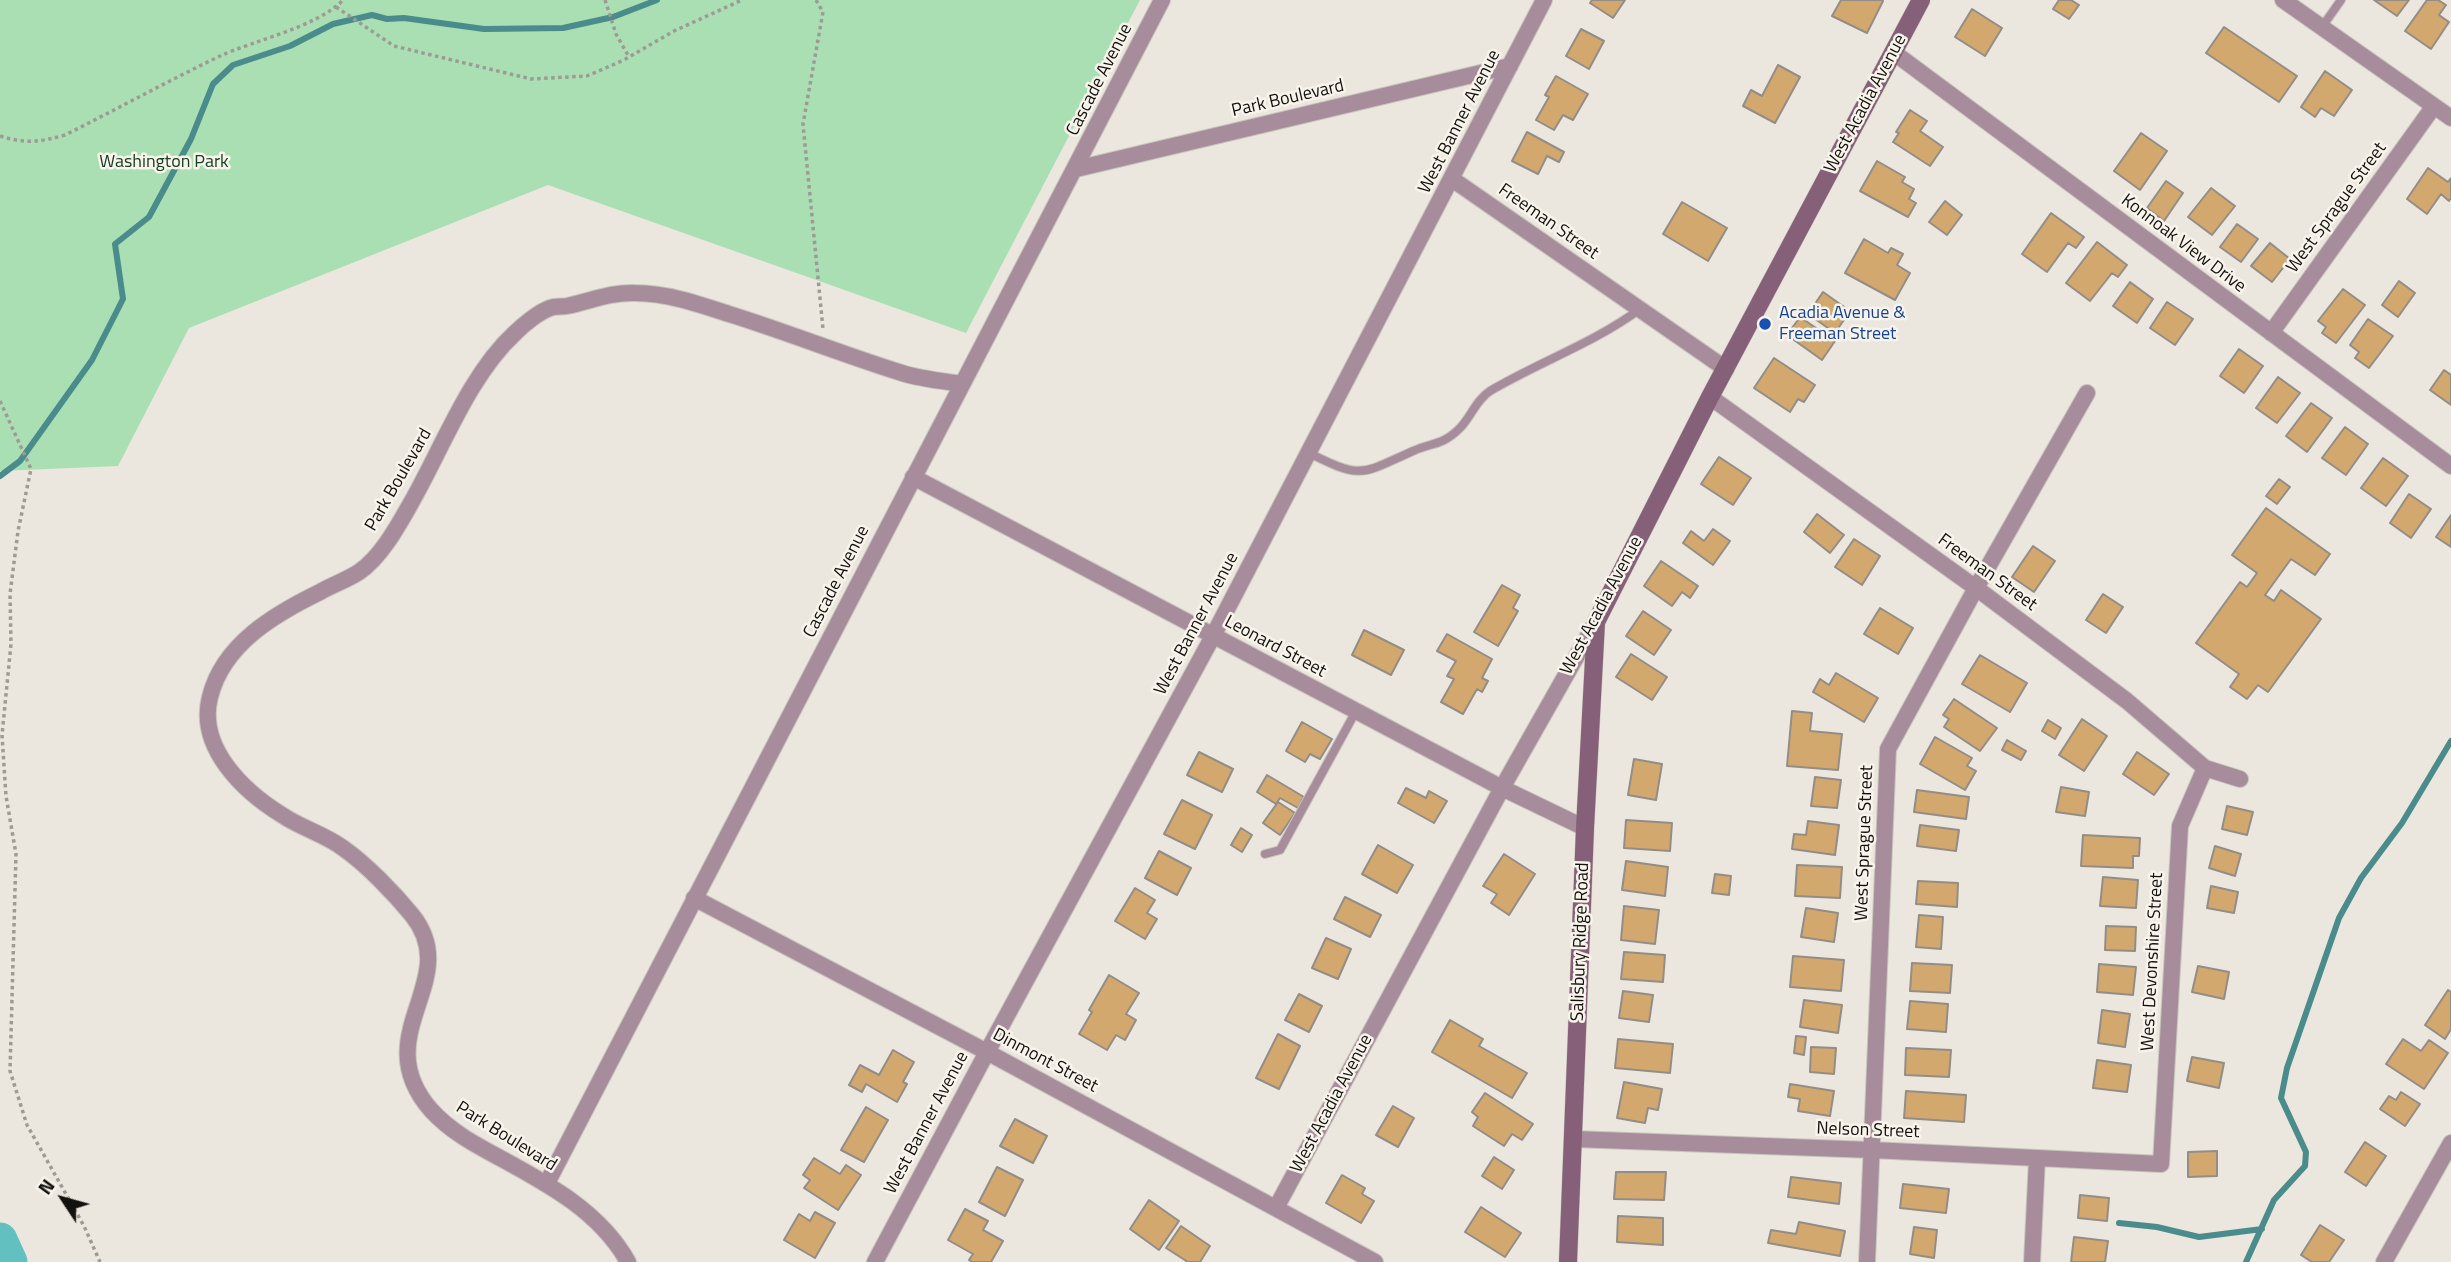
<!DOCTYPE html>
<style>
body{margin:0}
#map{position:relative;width:2451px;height:1262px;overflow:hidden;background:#ebe7de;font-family:"Titillium Web",sans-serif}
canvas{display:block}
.north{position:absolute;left:28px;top:1164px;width:70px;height:70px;-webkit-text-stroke:5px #f8f4eb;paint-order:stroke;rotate:306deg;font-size:19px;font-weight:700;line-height:28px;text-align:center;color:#13120f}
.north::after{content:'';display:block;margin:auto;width:24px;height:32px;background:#13120f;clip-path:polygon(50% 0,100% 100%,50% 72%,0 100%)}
</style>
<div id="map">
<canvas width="2451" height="1262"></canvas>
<div class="north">N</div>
</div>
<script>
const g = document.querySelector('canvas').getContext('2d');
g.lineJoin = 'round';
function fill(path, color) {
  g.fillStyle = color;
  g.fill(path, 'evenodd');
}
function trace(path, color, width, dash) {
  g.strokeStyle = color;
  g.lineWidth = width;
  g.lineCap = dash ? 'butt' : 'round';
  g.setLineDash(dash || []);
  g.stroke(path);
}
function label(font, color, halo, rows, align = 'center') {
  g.font = font + ' "Titillium Web",sans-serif';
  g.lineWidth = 5;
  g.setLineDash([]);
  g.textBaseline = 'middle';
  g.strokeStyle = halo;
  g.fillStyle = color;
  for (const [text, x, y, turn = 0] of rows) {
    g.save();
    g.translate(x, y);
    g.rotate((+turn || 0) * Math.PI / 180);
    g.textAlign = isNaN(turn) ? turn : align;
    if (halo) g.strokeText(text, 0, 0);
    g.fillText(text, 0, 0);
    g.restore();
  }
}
const green = new Path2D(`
 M0,0H1140L966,333L548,185L189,328L118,466L0,471Z`);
const stream = new Path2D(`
 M0,476L20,461L92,360L123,299L115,244L149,217L191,139L213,84L233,65L290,46L333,24L372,15L387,19L404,18L484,29L563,28L613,17L657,0
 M2119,1223L2157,1227L2199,1237L2262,1229
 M2246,1262L2274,1200L2305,1166L2306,1152L2281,1098L2287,1068L2339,918L2361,878L2402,823L2451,741`);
const river = new Path2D(`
 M0,1240L10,1262`);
const building = new Path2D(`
 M1592,0H1625L1613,18L1590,3Z
 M1841,0H1882L1883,1L1867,33L1832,16Z
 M2059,0H2071L2079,5L2069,19L2053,9Z
 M2374,0H2409L2397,16Z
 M2427,0H2438L2446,5L2439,15L2449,22L2431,49L2405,31Z
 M1972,9L2002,28L1985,56L1955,37Z
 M2224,27L2297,76L2279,102L2206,53Z
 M1581,29L1604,41L1589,69L1566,56Z
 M1778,65L1800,77L1775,123L1743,106L1751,90L1762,96Z
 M2325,71L2352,90L2334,116L2321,108L2315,117L2301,107Z
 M1556,76L1588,94L1573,120L1563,115L1554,130L1536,120L1549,97L1545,95Z
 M1910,110L1927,121L1920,131L1943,147L1930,166L1893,142L1899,133L1896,132Z
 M1527,132L1564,152L1559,162L1547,156L1538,174L1512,161Z
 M2141,133L2167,151L2140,190L2114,171Z
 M1877,161L1905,177L1902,182L1914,189L1909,199L1916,203L1908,217L1860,191Z
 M2428,168L2448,182L2451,178V198L2449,201L2441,194L2427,214L2407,199Z
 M2166,181L2183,193L2164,221L2147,208Z
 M2211,188L2235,206L2212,235L2188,217Z
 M1945,201L1962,215L1947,235L1929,222Z
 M1682,202L1727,228L1708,261L1663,234Z
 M2051,213L2084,237L2076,248L2068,243L2047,272L2022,254Z
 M2237,224L2258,239L2241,262L2220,247Z
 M1864,239L1888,253L1891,248L1903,254L1897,265L1910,273L1895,300L1845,273Z
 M2097,242L2127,265L2118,277L2112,273L2090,301L2066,283Z
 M2270,243L2290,259L2272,282L2251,266Z
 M2399,281L2415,293L2398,317L2382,305Z
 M2130,282L2153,299L2137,323L2113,306Z
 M2343,289L2365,305L2336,343L2322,333L2326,327L2318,321Z
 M1823,292L1850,311L1835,333L1808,314Z
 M2167,302L2193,319L2175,345L2150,328Z
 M1800,317L1835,341L1822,360L1787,335Z
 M2368,319L2393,336L2369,368L2355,358L2359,352L2350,345Z
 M2239,349L2263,366L2244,393L2220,376Z
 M1774,358L1815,385L1804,402L1798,399L1790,412L1754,388Z
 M2444,370L2451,375V405L2430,390Z
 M2278,377L2300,393L2277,423L2256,408Z
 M2311,403L2332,418L2307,452L2286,436Z
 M2345,427L2368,444L2346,475L2322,458Z
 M1719,457L1751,478L1733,505L1701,484Z
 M2383,458L2408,476L2386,506L2361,488Z
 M2279,479L2290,487L2277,504L2266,496Z
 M2409,494L2431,509L2411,538L2390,523Z
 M2266,508L2330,554L2315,575L2291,559L2265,595L2274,601L2281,590L2321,619L2268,692L2258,685L2247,699L2230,687L2239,674L2196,643L2240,582L2247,587L2257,573L2232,555Z
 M1817,514L1844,535L1830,553L1804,532Z
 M2451,515V547L2436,537Z
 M1713,529L1730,541L1713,565L1683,543L1691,531L1704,541Z
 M1854,539L1880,556L1862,585L1835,567Z
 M2033,546L2055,561L2034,592L2012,577Z
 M1661,561L1698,586L1690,598L1682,592L1672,606L1644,586Z
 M1502,585L1520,595L1513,608L1518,611L1498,646L1474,632Z
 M2103,594L2123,607L2106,633L2086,620Z
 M1880,608L1913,628L1898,654L1864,634Z
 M1643,611L1671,630L1654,655L1626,636Z
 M1364,630L1404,650L1391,675L1352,655Z
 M1447,634L1492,659L1482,678L1488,681L1482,692L1477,689L1463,714L1441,702L1454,679L1447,676L1456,661L1437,651Z
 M1631,654L1667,677L1652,700L1616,677Z
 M1980,655L2027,683L2010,712L1962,684Z
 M1836,673L1878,698L1864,722L1813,692L1820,679L1829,685Z
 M1954,699L1997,728L1980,751L1944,727L1949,719L1943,715Z
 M1792,711L1812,713L1810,731L1842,734L1838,770L1787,766Z
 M2082,719L2107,736L2084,771L2059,755Z
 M2048,720L2061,728L2055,739L2042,731Z
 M1302,722L1332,739L1320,759L1310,754L1305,762L1286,751Z
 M1935,737L1972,758L1967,766L1976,771L1965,790L1920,764Z
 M2007,740L2026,751L2021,760L2002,750Z
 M1199,752L1233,769L1222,792L1187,775Z
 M2137,752L2169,774L2154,795L2123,774Z
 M1634,759L1662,764L1656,800L1628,795Z
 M1267,775L1304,797L1298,808L1280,798L1276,804L1257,792Z
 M1815,777L1841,780L1837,808L1811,806Z
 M2061,787L2089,792L2085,816L2056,812Z
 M1406,788L1426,798L1429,791L1447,801L1434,823L1398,803Z
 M1917,790L1969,797L1966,819L1914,812Z
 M1182,800L1212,815L1195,849L1164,834Z
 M1278,802L1295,813L1280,835L1263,823Z
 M2227,806L2253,812L2247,835L2222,829Z
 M1626,820L1672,823L1670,851L1624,848Z
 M1808,821L1839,825L1835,855L1792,849L1794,834L1806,835Z
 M1920,825L1959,830L1956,851L1917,846Z
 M1241,828L1252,835L1242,852L1231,845Z
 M2083,835L2140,838L2139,856H2133V868L2081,866Z
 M1378,845L1413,865L1397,893L1362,874Z
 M2215,846L2241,854L2235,876L2209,868Z
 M1159,851L1191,868L1177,895L1145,878Z
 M1504,854L1535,874L1509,915L1491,903L1497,894L1483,886Z
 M1626,861L1668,867L1665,896L1622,890Z
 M1797,865L1842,867L1840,898L1795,896Z
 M1715,874L1731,876L1729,895L1712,893Z
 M2103,877L2138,880L2136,908L2100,906Z
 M1918,881L1958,883L1957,907L1916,904Z
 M2211,886L2238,892L2234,913L2207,908Z
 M1135,888L1155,900L1147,913L1157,919L1145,939L1115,921Z
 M1345,897L1381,915L1370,937L1334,919Z
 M1624,906L1659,910L1655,944L1621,940Z
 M1806,908L1838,913L1834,942L1801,937Z
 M1919,915L1943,917L1941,949L1916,947Z
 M2106,926L2136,927L2135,951L2105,950Z
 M1326,938L1351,949L1338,979L1312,968Z
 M1624,952L1665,955L1663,982L1621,979Z
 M1793,956L1844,960L1841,991L1790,987Z
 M1912,963L1952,965L1950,993L1910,991Z
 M2099,964L2136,967L2133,995L2097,992Z
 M2198,966L2229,972L2224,999L2192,992Z
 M1109,975L1139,993L1126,1014L1136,1020L1125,1040L1116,1035L1107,1050L1079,1034L1092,1012L1089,1010Z
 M2448,990L2451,992V1029L2445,1039L2425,1025Z
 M1623,991L1653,995L1649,1022L1619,1018Z
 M1299,994L1322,1006L1309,1032L1285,1020Z
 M1804,1000L1842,1005L1838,1033L1800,1027Z
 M1910,1001L1948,1004L1946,1032L1907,1029Z
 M2102,1010L2130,1014L2125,1047L2098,1043Z
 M1450,1020L1483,1039L1479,1046L1527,1073L1512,1098L1432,1052Z
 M1278,1034L1300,1046L1279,1089L1256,1078Z
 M1796,1036L1806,1037L1804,1055L1794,1053Z
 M1618,1039L1673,1044L1670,1073L1615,1068Z
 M2403,1039L2421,1051L2429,1040L2448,1053L2424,1089L2386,1064Z
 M1811,1047L1836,1048L1834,1074L1810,1072Z
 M1906,1048L1951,1050L1949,1077L1905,1075Z
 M893,1050L914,1062L903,1082L907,1084L897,1102L866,1084L862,1092L849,1085L860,1065L879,1075Z
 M2192,1057L2224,1063L2219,1088L2187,1081Z
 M2097,1060L2131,1065L2127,1092L2093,1088Z
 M1624,1082L1662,1089L1658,1110L1648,1108L1645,1123L1617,1118Z
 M1790,1084L1834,1091L1830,1116L1798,1111L1800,1099L1788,1097Z
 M1906,1091L1966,1095L1964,1122L1904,1118Z
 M2401,1092L2420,1104L2405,1126L2380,1109L2389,1096L2396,1100Z
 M1485,1093L1533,1124L1522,1140L1512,1134L1504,1146L1473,1126L1478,1117L1472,1112Z
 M1393,1106L1414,1118L1398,1147L1376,1135Z
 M866,1107L888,1120L864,1162L841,1150Z
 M1015,1119L1047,1136L1033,1163L1000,1146Z
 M2365,1142L2386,1156L2366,1186L2345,1172Z
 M2217,1151V1176L2188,1177V1152Z
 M1494,1157L1514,1170L1502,1189L1482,1176Z
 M814,1158L840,1174L846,1165L861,1175L838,1210L804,1188L810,1180L803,1175Z
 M997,1167L1023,1180L1005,1216L979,1202Z
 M1616,1172H1666L1664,1200L1614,1199Z
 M1342,1175L1365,1188L1362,1194L1374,1201L1361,1223L1326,1203Z
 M1791,1177L1841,1183L1839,1204L1788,1197Z
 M1903,1184L1949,1189L1946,1213L1900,1208Z
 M2080,1195L2109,1198L2107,1221L2078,1218Z
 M1149,1200L1179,1221L1159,1250L1130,1229Z
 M1481,1207L1521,1233L1505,1257L1465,1232Z
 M965,1209L988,1221L983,1230L1003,1241L991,1262H972L969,1260L973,1254L948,1240Z
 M815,1212L835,1223L815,1258L784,1240L799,1214L810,1221Z
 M1618,1216L1663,1218V1245L1617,1242Z
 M1799,1222L1845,1231L1840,1256L1768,1243L1771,1230L1796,1234Z
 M2320,1225L2344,1240L2329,1262H2312L2301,1255Z
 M1181,1226L1210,1246L1200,1262H1188L1166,1248Z
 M1914,1227L1937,1230L1934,1258L1910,1254Z
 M2074,1237L2108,1241L2105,1262H2071Z`);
const path = new Path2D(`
 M605,0L616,34L629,57
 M816,0L823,12L803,124L823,329
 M336,7L394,46L531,79L587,76L624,60L674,31L742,0
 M0,136C25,144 41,142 65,135C117,109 168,81 220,56C255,40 317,27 343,0
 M0,401L31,469L18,531L10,594L11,644L2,735L6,796L16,854L10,1071L27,1125L84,1226L100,1262`);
const lane = new Path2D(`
 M2322,27L2341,0
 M1309,453C1363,480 1361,474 1413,451C1433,442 1442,446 1460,428C1471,417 1476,400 1490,391C1539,362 1594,343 1640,309
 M1265,854L1280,850L1356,711`);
const street = new Path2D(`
 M2283,0L2451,118
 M1893,52L2451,466
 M1076,169L1510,66
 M1452,179L1726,369
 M2271,333L2434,106
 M1710,397L1976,588L2127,701L2205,768L2240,779
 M913,477L1502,788L1585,828
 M694,898L987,1052L1375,1262
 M1574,1139L1872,1150L2161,1164L2180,826L2205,768
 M547,1183L1162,0
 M1276,1208L1502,788L1596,622
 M628,1262C601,1213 550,1185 502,1159C476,1145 451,1132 431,1110C365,1034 465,981 412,915C394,893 366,864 343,848C324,834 301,828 282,815C243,791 197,747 210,697C223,644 275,614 320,592C332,585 347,580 359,572C381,557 398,526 411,503C442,449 469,375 515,333C524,324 539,312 550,308C556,306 562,307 567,306C591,301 611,292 635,293C667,293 699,304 729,314C787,332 844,355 902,373C921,379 942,381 962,384
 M875,1262L987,1052L1213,636L1544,0
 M1867,1262L1888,749L1976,588L2087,393
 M2032,1262L2037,1159
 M2384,1262L2451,1143`);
const secondary = new Path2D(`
 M1568,1262L1585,828L1596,622L1710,397L1921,0`);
const markers = [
 [1765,324,7,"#1a4fb4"]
];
const streetNames = [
 ["Cascade Avenue",1100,80,-63],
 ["Park Boulevard",1288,99,-13],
 ["West Acadia Avenue",1866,104,-62],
 ["West Banner Avenue",1460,122,-63],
 ["West Sprague Street",2337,208,-54],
 ["Freeman Street",1548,222,35],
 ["Konnoak View Drive",2183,244,37],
 ["Park Boulevard",399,480,-60],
 ["Freeman Street",1987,573,36],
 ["Cascade Avenue",837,582,-63],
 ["West Acadia Avenue",1602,606,-62],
 ["West Banner Avenue",1197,624,-62],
 ["Leonard Street",1275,647,28],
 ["West Sprague Street",1865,843,-88],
 ["Salisbury Ridge Road",1581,942,-88],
 ["West Devonshire Street",2153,962,-87],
 ["Dinmont Street",1045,1061,28],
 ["West Acadia Avenue",1332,1104,-62],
 ["West Banner Avenue",927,1123,-62],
 ["Nelson Street",1868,1131,2],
 ["Park Boulevard",506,1137,32]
];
const parkNames = [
 ["Washington Park",164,163]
];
const transitNames = [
 ["Acadia Avenue &",1779,314],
 ["Freeman Street",1779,335]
];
fill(green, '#a9dfb3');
trace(stream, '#4a8c8b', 6);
trace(river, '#62c0c0', 35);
fill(building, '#d2a86f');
trace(building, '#938d86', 2);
trace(lane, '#c8c5bd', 10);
trace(street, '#c8c5bd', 18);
trace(secondary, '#c8c5bd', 19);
trace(path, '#9d9b94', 3.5, [3.5, 3.5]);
trace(lane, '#a78c9c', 8);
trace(street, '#a78c9c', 16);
trace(secondary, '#866078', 18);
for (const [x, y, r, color] of markers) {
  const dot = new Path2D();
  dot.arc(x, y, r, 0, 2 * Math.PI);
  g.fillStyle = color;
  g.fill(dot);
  trace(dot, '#f8f4eb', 2.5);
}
label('18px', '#13120f', '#f8f4eb', streetNames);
label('18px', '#164022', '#f8f4eb', parkNames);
label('18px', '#164399', '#f8f4eb', transitNames, 'left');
</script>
